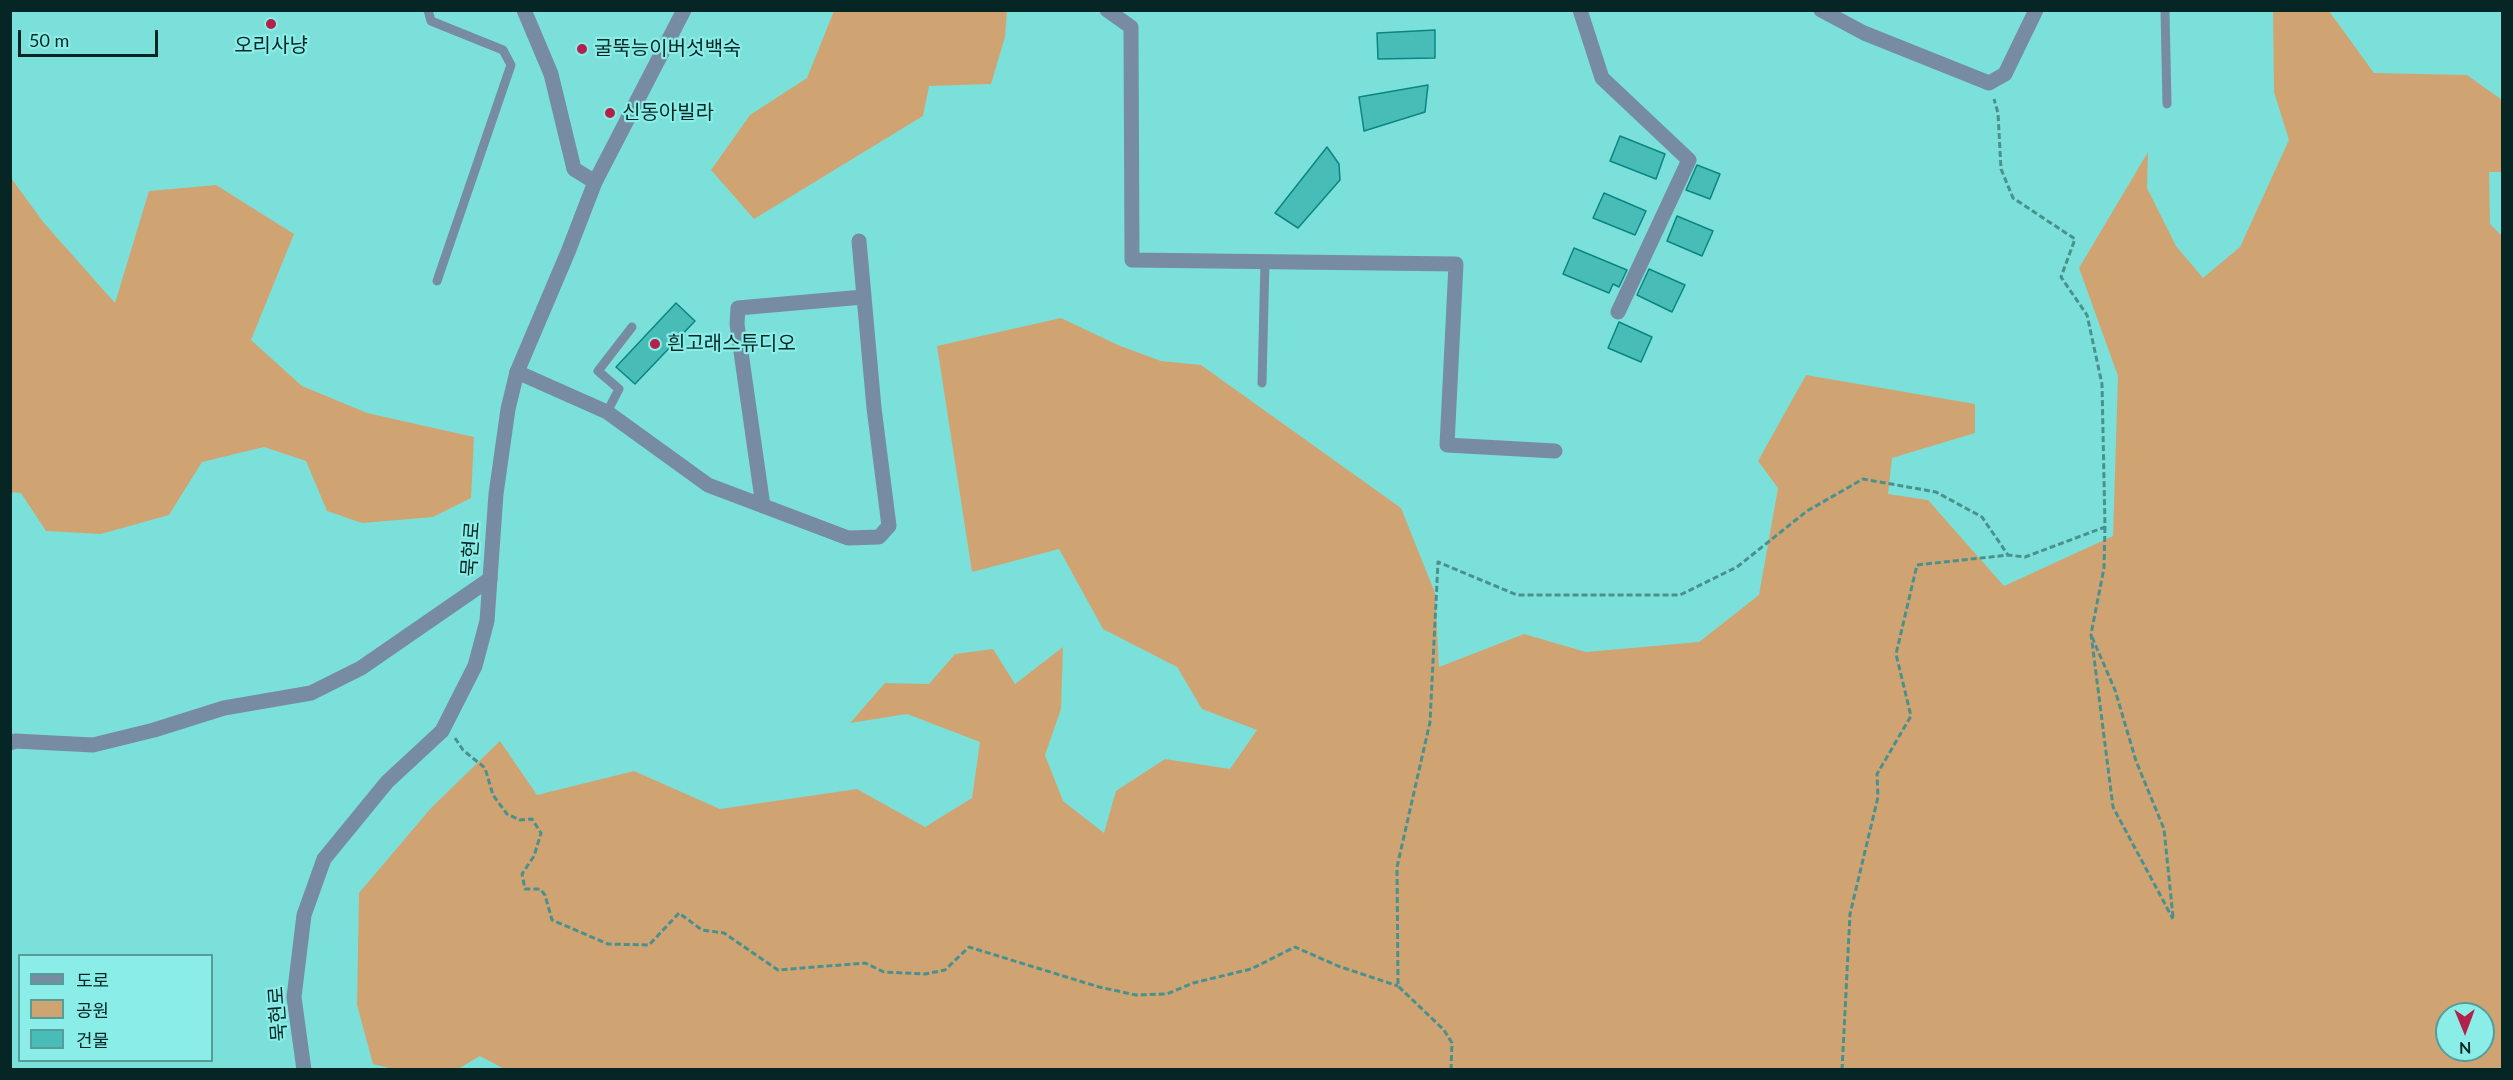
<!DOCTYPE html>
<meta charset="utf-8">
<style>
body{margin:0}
#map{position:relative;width:2513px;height:1080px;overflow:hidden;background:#7ce0da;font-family:Lato,"Noto Sans KR",sans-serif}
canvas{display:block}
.frame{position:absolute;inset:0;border:12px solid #052624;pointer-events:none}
.legend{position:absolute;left:18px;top:954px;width:195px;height:108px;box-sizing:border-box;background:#8aede7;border:2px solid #559d99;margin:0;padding:8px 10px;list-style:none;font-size:18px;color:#052624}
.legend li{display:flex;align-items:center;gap:12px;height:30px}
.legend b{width:30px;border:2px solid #559d99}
.north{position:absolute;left:2435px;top:1002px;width:60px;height:60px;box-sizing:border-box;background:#8aede7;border:2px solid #559d99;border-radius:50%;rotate:179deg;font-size:16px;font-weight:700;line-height:24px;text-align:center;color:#052624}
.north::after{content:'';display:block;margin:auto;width:21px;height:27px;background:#b3214b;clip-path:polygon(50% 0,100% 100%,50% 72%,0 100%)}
.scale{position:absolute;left:18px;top:30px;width:140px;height:27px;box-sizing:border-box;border:3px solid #052624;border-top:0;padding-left:8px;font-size:18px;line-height:21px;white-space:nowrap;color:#052624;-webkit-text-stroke:4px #8aede7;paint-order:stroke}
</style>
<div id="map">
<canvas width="2513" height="1080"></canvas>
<div class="frame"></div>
<ul class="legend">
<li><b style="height:8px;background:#778ca3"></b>도로</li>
<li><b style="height:16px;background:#d0a472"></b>공원</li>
<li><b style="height:16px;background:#48bdb7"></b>건물</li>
</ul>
<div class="north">N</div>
<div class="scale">50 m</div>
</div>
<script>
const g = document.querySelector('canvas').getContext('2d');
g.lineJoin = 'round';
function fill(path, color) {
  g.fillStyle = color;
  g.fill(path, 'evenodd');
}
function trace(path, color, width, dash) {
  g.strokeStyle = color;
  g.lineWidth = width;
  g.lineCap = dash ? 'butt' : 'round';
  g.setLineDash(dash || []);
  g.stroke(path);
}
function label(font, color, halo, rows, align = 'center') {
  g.font = font + ' Lato,"Noto Sans KR",sans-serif';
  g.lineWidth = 4.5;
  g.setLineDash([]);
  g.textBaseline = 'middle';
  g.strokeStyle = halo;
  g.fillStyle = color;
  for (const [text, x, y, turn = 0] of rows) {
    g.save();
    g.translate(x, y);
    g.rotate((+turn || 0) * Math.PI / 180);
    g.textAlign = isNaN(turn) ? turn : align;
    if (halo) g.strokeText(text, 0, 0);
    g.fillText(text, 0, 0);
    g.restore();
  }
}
const green = new Path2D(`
 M834,11H1007L1005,37L991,84L929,86L923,116L754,219L711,170L750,115L807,78Z
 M2273,11H2329L2374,73L2467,75L2502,100V172H2489L2490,224L2502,236V1069L506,1070L480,1056L458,1069H393L373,1064L357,1005L359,893L431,808L500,741L537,795L634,771L720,809L857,789L925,827L972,798L980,742L907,714L850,723L885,683L929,684L955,654L993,649L1015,684L1063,647L1061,709L1045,755L1063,801L1104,833L1116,791L1165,759L1230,769L1257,730L1202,709L1177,667L1103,629L1059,549L972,572L937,346L1061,318L1118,345L1161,361L1201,365L1401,508L1435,593L1439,667L1524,634L1586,652L1699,642L1759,595L1778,488L1758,461L1806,375L1975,404V433L1892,458L1888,494L1928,500L2004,586L2113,536L2118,376L2079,268L2148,152L2147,188L2176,246L2203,278L2240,247L2289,140L2274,92ZM2447,1014H2483V1050H2447Z
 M11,178L44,223L115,303L149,191L216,185L294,234L251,340L302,386L367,413L474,437L471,498L433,517L362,523L327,511L306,461L264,447L202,462L169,515L101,534L46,531L21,493L11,492Z`);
const building = new Path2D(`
 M1435,30V58L1378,59L1377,33Z
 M1428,85L1425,112L1364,131L1359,97Z
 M1620,136L1665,154L1656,179L1610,161Z
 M1327,147L1339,164L1340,180L1298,228L1275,213Z
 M1697,165L1720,174L1710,199L1686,190Z
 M1604,193L1646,211L1635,235L1593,218Z
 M1677,216L1713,231L1702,256L1667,241Z
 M1574,248L1627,270L1619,287L1613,284L1609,293L1563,274Z
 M1649,269L1685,285L1672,312L1637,295Z
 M676,303L695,321L635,384L616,367Z
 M1619,322L1652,337L1641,362L1608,348Z`);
const path = new Path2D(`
 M2105,527L2104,568L2091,634L2113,807L2173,919
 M2092,637L2115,690L2136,761L2164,829L2173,917
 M455,738L463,750L485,768L493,795L507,814L520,820L532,819L541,833L534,856L522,874L525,889H540L545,895L552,920L608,944L649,945L679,913L702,930L724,933L778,970L865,963L884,972L925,974L945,970L969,947L1099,987L1136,995L1167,994L1193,983L1251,969L1295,947L1338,966L1398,986
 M1451,1070L1452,1043L1444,1030L1398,986L1397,867L1430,722L1438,562L1517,595H1680L1737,567L1807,511L1863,479L1936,492L1982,517L2008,555
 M1842,1070L1850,914L1878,797L1877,774L1911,716L1896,654L1917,565L2008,555L2025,557L2105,527L2102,384L2087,315L2061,277L2075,239L2013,198L2001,169L1998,113L1994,99`);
const service = new Path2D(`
 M428,10L431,21L503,50L511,65L437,281
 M2165,10L2167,104
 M1262,383L1265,262
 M607,412L619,389L598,371L632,327`);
const minor = new Path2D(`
 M524,10L551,74L574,169L595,182
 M1107,10L1131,27L1132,260L1456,264L1447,445L1555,451
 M1580,10L1602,78L1689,160L1618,312
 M1821,10L1864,33L1989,83L2005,74L2036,10
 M517,372L607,412L708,485L848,538L879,537L889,526L874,408L859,241
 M763,506L737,324L738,308L863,297
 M10,743L15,741L93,745L154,730L224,708L311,693L361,668L490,579`);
const tertiary = new Path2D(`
 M304,1070L294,997L304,915L324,859L387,782L442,731L475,666L487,621L496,494L508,409L517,372L568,252L595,182L684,10`);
const markers = [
 [271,24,6,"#b3214b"],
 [582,49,6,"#b3214b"],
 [610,113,6,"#b3214b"],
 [655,344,6,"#b3214b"]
];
const poiNames = [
 ["오리사냥",271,46,"center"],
 ["굴뚝능이버섯백숙",594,49],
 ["신동아빌라",622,113],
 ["흰고래스튜디오",667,344]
];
const streetNames = [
 ["묵현로",471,549,-86],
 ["묵현로",278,1014,-94]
];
fill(green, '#d0a472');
fill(building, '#48bdb7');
trace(building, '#0b8581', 1.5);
trace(path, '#4a918d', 3, [6, 3]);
trace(service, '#778ca3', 9);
trace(minor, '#778ca3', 15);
trace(tertiary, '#778ca3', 15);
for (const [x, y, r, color] of markers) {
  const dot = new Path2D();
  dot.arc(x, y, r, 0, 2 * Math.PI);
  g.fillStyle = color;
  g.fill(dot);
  trace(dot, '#8aede7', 2);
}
label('20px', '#052624', '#8aede7', poiNames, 'left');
label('20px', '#052624', '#8aede7', streetNames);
</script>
